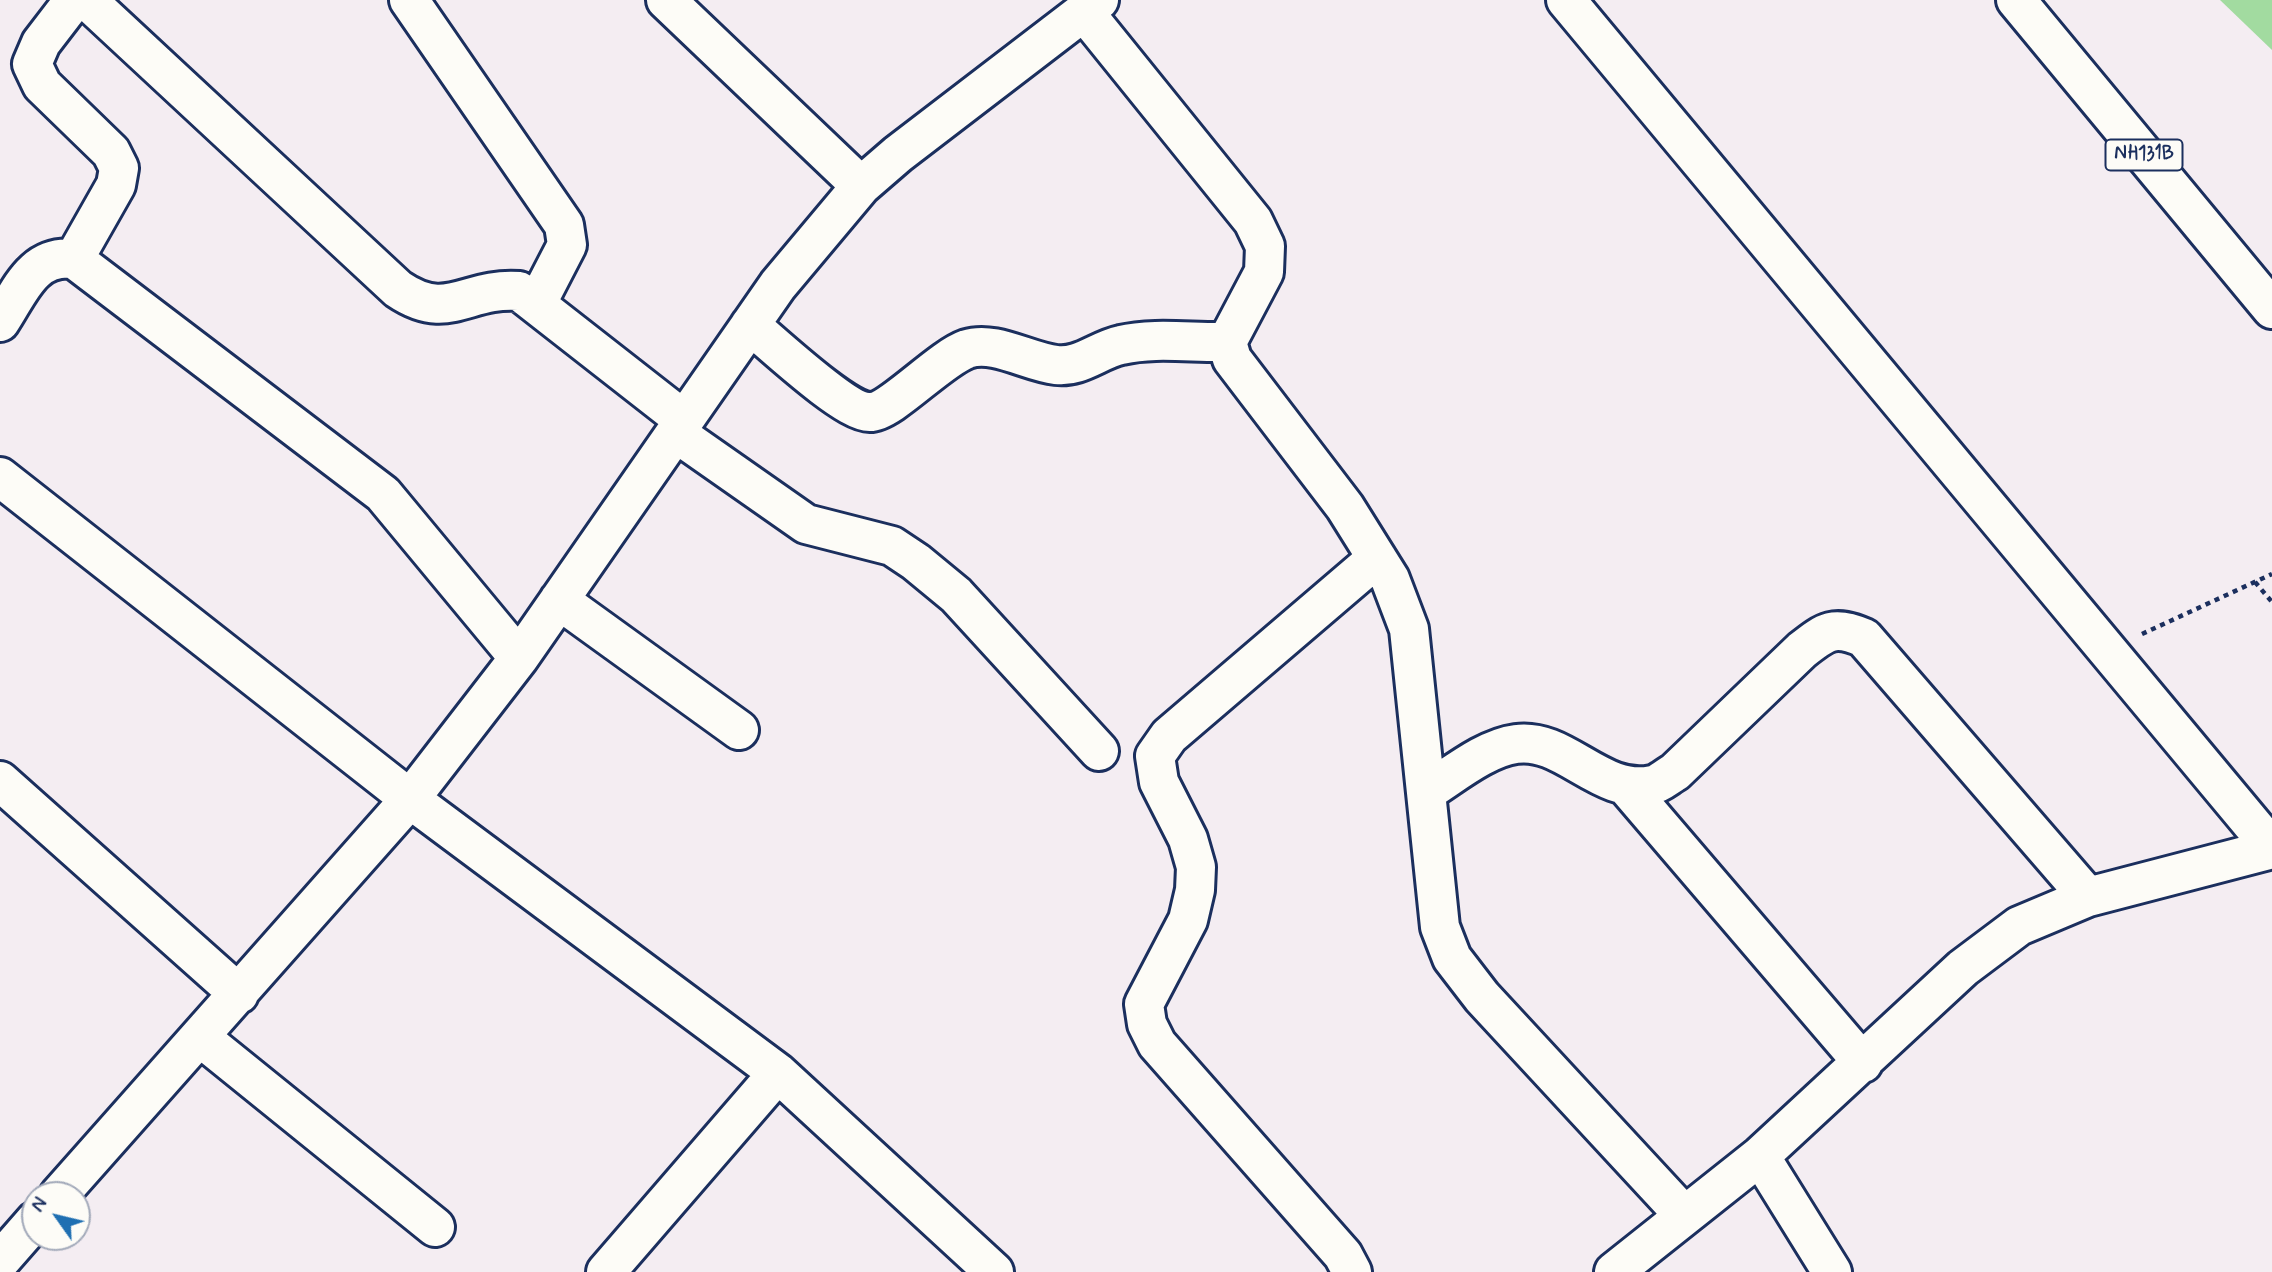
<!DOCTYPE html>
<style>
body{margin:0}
#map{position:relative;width:2272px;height:1272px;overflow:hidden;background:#f4edf2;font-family:Mynerve,sans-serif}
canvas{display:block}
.north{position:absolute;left:21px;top:1181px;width:70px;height:70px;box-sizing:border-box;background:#fdfcf7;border:2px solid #a3aaba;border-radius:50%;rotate:304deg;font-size:19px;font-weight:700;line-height:28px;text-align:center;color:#1b2f5e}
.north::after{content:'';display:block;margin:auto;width:24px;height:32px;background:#1f6fb2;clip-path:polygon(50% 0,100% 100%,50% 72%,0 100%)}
</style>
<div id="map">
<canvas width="2272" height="1272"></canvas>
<div class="north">N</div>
</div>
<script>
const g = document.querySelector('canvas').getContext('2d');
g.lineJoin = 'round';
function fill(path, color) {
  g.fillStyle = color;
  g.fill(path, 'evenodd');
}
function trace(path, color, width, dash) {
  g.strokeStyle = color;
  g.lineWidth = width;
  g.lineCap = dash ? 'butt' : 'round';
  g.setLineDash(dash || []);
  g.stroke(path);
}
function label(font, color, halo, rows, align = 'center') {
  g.font = font + ' Mynerve,sans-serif';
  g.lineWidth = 7;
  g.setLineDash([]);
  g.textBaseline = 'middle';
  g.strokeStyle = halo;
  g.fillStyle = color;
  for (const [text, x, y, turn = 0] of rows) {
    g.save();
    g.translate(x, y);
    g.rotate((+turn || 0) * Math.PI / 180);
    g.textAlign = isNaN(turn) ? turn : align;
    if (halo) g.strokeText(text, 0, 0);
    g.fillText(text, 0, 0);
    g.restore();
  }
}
const green = new Path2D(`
 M2220,0H2272V50Z`);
const path = new Path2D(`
 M2255,582L2272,602
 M2142,634L2272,574`);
const minor = new Path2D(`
 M87,0L398,289C448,323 466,287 519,291L684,420
 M409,0L564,225L567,245L537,303
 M666,0L861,186
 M1566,0L2272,848
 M1085,13L1253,221L1265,246L1264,272L1227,342L1232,359L1345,507L1390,579L1409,629L1440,927L1452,958L1482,997L1683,1214
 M74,259L116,185L119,168L111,152L42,85L32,64L41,43L74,0
 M0,322C20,292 32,254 74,259L383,494L519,658
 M750,325C772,343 846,413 870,412C891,412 939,359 967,349C995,340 1028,362 1056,365C1080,368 1098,350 1121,345C1154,337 1193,343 1227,342
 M676,433L806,524L892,546L916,562L956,595L1099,751
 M0,477L410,799L778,1073L994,1272
 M559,600L739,730
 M0,781L239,994
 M1626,786L1863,1063
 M1426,792C1452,776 1485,748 1516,744C1565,737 1600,796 1652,785C1659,784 1668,776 1675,772L1802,650C1826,631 1834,625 1864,638L2088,897
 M200,1037L435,1227
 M1760,1156L1832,1272
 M59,1195L410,799L519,658L778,285L861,186L898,154L1099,0
 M0,1261L35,1221
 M606,1272L778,1073
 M1352,1272L1343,1255L1157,1044L1147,1024L1144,1004L1188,920L1195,890L1196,867L1188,839L1159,782L1155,756L1169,736L1377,558
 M1614,1272L1760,1156L1963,968L2019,926L2088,897L2272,849`);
const highway = new Path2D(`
 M2016,0L2272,309`);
const shields = [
 [2144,155,77]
];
const shieldNames = [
 ["NH131B",2144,155]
];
fill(green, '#a2dba0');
trace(minor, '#1b2f5e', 44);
trace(highway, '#1b2f5e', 44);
trace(path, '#1b2f5e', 4.5, [5, 5]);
trace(minor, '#fdfcf7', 38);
trace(highway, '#fdfcf7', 38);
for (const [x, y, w] of shields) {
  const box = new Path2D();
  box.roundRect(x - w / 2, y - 15.5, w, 31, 5);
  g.fillStyle = '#fdfcf7';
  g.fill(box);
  trace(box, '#1b2f5e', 2);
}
label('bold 19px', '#1b2f5e', null, shieldNames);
</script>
